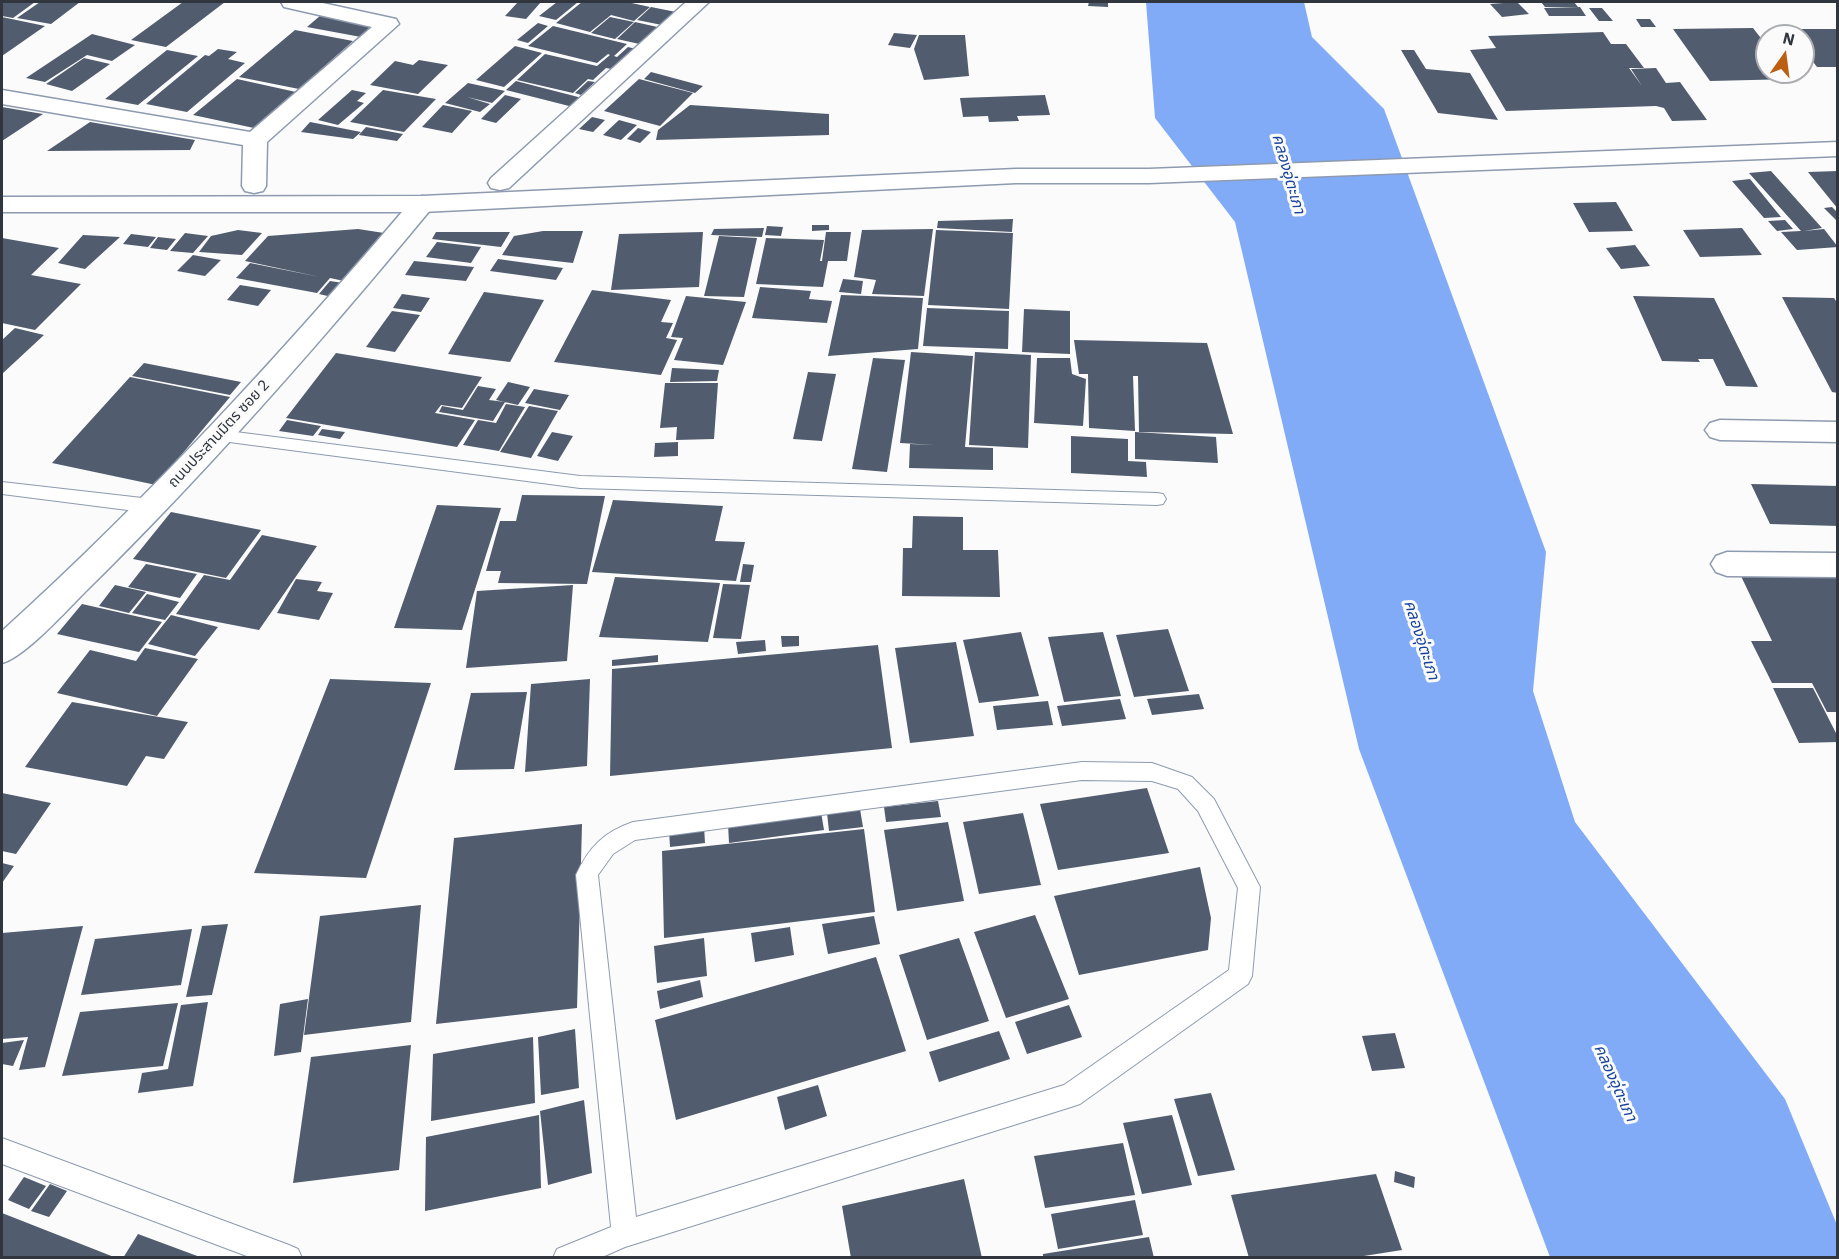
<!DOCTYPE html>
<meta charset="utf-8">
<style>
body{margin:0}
#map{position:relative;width:1839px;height:1259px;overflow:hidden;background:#fbfbfb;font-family:"IBM Plex Sans",sans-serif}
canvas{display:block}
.frame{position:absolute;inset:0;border:3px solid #30353e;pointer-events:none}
.north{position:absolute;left:1755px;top:24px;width:60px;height:60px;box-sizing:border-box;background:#fbfbfb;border:2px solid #aaacaf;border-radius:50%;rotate:14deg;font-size:16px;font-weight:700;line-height:24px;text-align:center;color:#30353e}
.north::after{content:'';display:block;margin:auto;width:21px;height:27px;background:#bd5f12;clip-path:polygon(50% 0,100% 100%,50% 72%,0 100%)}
</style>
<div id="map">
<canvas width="1839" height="1259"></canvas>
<div class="frame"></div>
<div class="north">N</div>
</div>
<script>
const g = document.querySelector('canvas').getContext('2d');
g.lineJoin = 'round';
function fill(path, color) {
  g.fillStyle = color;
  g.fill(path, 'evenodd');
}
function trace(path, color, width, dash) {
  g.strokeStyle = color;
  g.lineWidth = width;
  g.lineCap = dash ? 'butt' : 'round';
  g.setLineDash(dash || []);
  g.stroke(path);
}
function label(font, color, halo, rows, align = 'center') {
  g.font = font + ' "IBM Plex Sans","Noto Sans Thai",sans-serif';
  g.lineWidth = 6;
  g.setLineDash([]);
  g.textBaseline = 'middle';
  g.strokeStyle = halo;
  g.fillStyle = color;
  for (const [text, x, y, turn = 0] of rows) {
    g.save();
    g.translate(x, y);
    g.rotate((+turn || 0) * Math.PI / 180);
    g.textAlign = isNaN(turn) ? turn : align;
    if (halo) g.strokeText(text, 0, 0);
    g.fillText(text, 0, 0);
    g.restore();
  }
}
const water = new Path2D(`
 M1146,2H1304L1312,37L1384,109L1546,552L1533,691L1575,822L1785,1099L1837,1225V1257H1550L1359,749L1235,222L1155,118Z`);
const building = new Path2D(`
 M2,2H35L13,18L2,16Z
 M40,2H80L51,24L17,18Z
 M183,2H225L166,47L131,40Z
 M518,2H541L526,19L505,16Z
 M557,2H578L556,20L539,16Z
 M582,2H627L650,7L634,21L611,15L590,32L556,23Z
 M1089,2H1108V7L1088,6Z
 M1517,2L1529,14L1502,17L1490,4Z
 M1541,2H1574L1578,7H1545Z
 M651,7L676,12L662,25L637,20Z
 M1580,7L1586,16H1549L1544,8Z
 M1589,8H1602L1613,21H1599Z
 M321,15L375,26L361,37L307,27Z
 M2,17L45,26L2,56Z
 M610,17L634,22L615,39L591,33Z
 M1636,19H1650L1656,27H1641Z
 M635,22L662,28L644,45L617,39Z
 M538,23L548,26L528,43L517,40Z
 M553,26L627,44L614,56L617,57L628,47L640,50L617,70L606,68L593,80L588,79L573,93L517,80L545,54L597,66L610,55L608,54L597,63L528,46Z
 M1753,28L1767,46V72H1788L1793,79L1710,81L1673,29Z
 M1787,29H1838V67H1817L1803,49V36H1793Z
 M295,30L353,41L299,89L239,77Z
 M1603,32L1611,44H1626L1644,68H1629L1642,86L1631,69L1656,68L1666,83L1680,82L1707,120L1672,121L1664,108L1656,106L1506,111L1470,50L1496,48L1488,36Z
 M894,33L917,35L910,48L888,45Z
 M92,34L135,45L112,61L87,55L45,82L26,78Z
 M919,35H965L969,76L924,80L914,49Z
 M515,46L542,53L504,87L476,80Z
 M218,49L237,52L228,59L245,63L187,112L146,104L205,55L209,56Z
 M167,50L198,56L138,105L105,99Z
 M1401,50H1414L1426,69L1470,73L1498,120L1438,113Z
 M84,58L110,64L72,91L46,84Z
 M419,60L448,65L418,94L370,85L395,61L413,65Z
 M651,72L703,86L695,93L644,79Z
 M237,79L296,92L254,128L193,115Z
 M639,79L693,93L660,126L604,111Z
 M516,81L582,98L573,107L506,90Z
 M588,81L595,82L581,95L575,93Z
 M468,83L505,91L492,103L467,97L490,104L480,112L445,103Z
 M352,90L366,93L357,101L364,103L338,125L318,120Z
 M383,90L436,99L404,132L350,122Z
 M505,95L521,99L496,123L481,119Z
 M1045,95L1050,115L1017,116L1019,121L989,122L988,116L963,117L960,98Z
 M443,105L472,111L452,133L422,127Z
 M690,105L829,114V135L656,140L658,130Z
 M2,107L43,114L2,141Z
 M592,117L605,120L593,132L579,129Z
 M619,120L637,125L621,140L603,135Z
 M90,122L195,140L190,150L47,151Z
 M310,122L361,132L353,139L301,132Z
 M366,127L403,134L397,141L359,135Z
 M638,128L651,132L640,143L627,139Z
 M1771,171L1822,228L1804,231L1824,229L1838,247L1797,250L1781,232L1801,231L1749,173Z
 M1838,171V209L1808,172Z
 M1750,179L1781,217L1764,218L1732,181Z
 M1616,202L1633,231L1589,232L1573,203Z
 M1832,207L1838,213V222L1824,208Z
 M1013,219L1012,232L937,228L938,221Z
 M1785,220L1793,229L1777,231L1768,221Z
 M812,225H829V230L812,231Z
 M767,226L783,227L781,236L765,235Z
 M764,228L762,237L711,235L714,229Z
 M1742,228L1762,255L1700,257L1683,230Z
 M358,229L384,233L344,281L330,278L317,293L236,278L250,263L320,277L245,261L268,236Z
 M933,229L924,296L872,294L876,280L854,277L862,230Z
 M238,230L262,233L242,255L199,252L211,236Z
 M936,230L1013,233L1009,309L928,305Z
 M543,231H583L573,263L502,255L514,236Z
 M436,232H510L501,247L432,239Z
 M703,232L699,287L611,290L619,234Z
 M826,232H851L847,261H828L823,287L756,284L766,238L824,240L820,261H822Z
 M185,233L208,236L193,253L170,251Z
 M131,234L156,237L148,247L123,244Z
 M83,235L120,237L85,269L58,263Z
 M719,236L757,238L744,297L704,296Z
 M158,237L176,239L167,250L150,248Z
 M2,238L59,248L31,275L81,284L35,330L2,323Z
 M437,242L481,247L471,263L426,257Z
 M1635,245L1650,266L1621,269L1606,248Z
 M193,255L221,260L205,276L177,271Z
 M498,259L563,268L556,280L490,271Z
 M414,261L474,267L466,281L405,275Z
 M843,279L863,281L861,294L839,292Z
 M330,281L343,283L332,297L319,294Z
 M240,285L271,290L258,306L227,300Z
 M760,287L811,291L809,299L832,301L827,323L752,318Z
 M592,290L671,300L661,322L673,323L666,338L677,340L661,375L554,362Z
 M484,292L544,300L510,362L448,354Z
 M402,294L430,298L421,312L393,308Z
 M841,295L923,298L918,349L828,356Z
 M686,296L746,302L723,365L674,360L683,338L671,337Z
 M1633,296L1714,298L1758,387L1726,386L1713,359H1698L1700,362L1662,361Z
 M1782,297L1834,298L1838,304V393L1832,392Z
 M927,308L1009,311L1008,349L923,346Z
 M1024,309L1070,311V354L1022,352Z
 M392,311L420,315L395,352L366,347Z
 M15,328L44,335L2,374V340Z
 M1074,340L1207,343L1233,434L1139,432L1138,376H1133L1135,431L1089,428L1088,374H1079Z
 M911,352L973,356L965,447L993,448V470L909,468L910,444L935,445L900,443Z
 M975,352L1031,355L1028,448L969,445Z
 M336,353L482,377L462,408L441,405L435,413L475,420L457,447L286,418Z
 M873,358L905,360L887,472L852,469Z
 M1037,358H1070L1072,374L1086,379L1083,426L1034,423Z
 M144,363L241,382L230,395L132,376Z
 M672,368L719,370L717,381L670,382Z
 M808,372L836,374L822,441L793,439Z
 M130,377L230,397L156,485L52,463Z
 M508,382L530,387L518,405L496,400Z
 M665,383H718L714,439L676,440L677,427L660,428Z
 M478,386L496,389L489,400L505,402L493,421L439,412L442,406L463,410Z
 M534,389L569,395L560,410L525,403Z
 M506,404L525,407L499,451L463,445L478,420L496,423Z
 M529,406L558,411L531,458L500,452Z
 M287,420L321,426L313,436L279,431Z
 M322,429L345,432L340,439L318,435Z
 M552,432L573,436L558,461L537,456Z
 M1135,432L1216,437L1218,463L1135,459Z
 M1071,436L1128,439V461L1146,462L1147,477L1071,473Z
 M678,442V456L654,457L655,443Z
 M1751,484L1838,486V526L1770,524Z
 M522,495L605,496L587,584L498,583L501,571H486L500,521H516Z
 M613,500L723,506L715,541L745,542L736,581L592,572Z
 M437,505L501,508L462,630L394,628Z
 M171,512L261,530L226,578L133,559Z
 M913,516L963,517V550H998L1000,597L902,596L903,548H912Z
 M262,535L317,546L259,630L176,614L204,575L230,580Z
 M146,564L197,574L180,598L128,587Z
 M743,564L754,565L751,582H740Z
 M1740,574H1838V712H1827L1812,683H1772L1751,641H1772Z
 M615,577L720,583L708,642L599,637Z
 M296,579L322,582L317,591L333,593L319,620L277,613Z
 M723,584L750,585L741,639L713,638Z
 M115,585L146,592L129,613L99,606Z
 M573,585L567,661L466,668L477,591Z
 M147,594L179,602L165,620L132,613Z
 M82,604L162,622L139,652L57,634Z
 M171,615L218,627L195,656L148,644Z
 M1168,629L1189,691L1134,697L1116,635Z
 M1021,632L1039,696L979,703L963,640Z
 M1103,632L1121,696L1064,702L1048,637Z
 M781,636H799V646L782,647Z
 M765,640L766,651L738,654L736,642Z
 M956,642L974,736L910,743L895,648Z
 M878,645L892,748L610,776L612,669Z
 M145,648L198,659L157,716L57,693L90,650L136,661Z
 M658,655V662L612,666V660Z
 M330,679L431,683L366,878L254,873Z
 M590,679L587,766L525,772L531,684Z
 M1773,688H1813L1838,737V742L1799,743Z
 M527,692L514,769L454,770L471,693Z
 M1199,694L1204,709L1152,715L1147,699Z
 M1120,699L1126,719L1062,726L1057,706Z
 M1048,701L1053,725L997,730L993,706Z
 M72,702L188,722L164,759L146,756L127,786L25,767Z
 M1147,788L1169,853L1058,870L1040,804Z
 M2,793L51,803L16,854L2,851Z
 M938,801L941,817L886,822L884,807Z
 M860,809L863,827L829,831L827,813Z
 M821,812L824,830L729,843L728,824Z
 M1023,813L1041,885L979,894L963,822Z
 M948,822L964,901L897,911L884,830Z
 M582,824L577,1008L436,1024L454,838Z
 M704,826L705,843L670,847L669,830Z
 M864,829L875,912L664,938L662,851Z
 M2,863L14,866L2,883Z
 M1200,867L1211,918L1208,950L1079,975L1054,896Z
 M421,905L411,1022L304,1035L320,916Z
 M1035,915L1069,999L1006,1018L974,932Z
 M874,916L880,944L828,954L822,924Z
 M228,924L212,995L186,997L202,926Z
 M83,926L45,1067L19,1070L28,1037L2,1039V933Z
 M790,927L794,955L755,962L751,933Z
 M192,929L181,985L81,995L95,939Z
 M704,938L707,976L657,983L654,946Z
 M959,938L989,1021L927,1040L899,955Z
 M876,957L906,1051L676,1120L655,1020Z
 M700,980L703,997L660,1009L657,991Z
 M308,999L301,1052L274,1056L280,1004Z
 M208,1002L193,1086L138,1093L142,1073L168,1069L181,1005Z
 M178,1003L163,1066L62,1076L80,1012Z
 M1069,1005L1082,1037L1027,1054L1015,1022Z
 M575,1029L579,1088L541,1095L538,1037Z
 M999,1031L1010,1059L939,1082L929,1052Z
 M1395,1033L1405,1068L1372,1071L1362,1036Z
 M533,1037L535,1103L431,1121L433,1054Z
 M24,1040L13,1066L2,1064V1043Z
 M411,1045L399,1170L293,1183L311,1057Z
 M818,1085L827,1116L785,1130L777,1097Z
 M1211,1093L1235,1170L1198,1176L1174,1099Z
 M584,1100L592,1173L548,1185L540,1111Z
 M539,1115L541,1188L425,1211L426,1137Z
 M1172,1115L1192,1185L1142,1194L1123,1123Z
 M1123,1143L1135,1195L1045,1208L1034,1156Z
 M1395,1171L1415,1177L1414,1188L1394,1182Z
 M1376,1174L1402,1250L1351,1258H1249L1231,1195Z
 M24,1177L46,1186L29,1209L8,1200Z
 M964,1179L982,1258H851L842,1206Z
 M50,1184L67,1191L49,1217L31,1211Z
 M1135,1200L1143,1235L1058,1249L1051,1214Z
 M2,1213L114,1257V1258H2Z
 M138,1234L200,1257V1258H123Z
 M1149,1237L1154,1258H1043V1254Z`);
const lane = new Path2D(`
 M220,430L580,476L1157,493L1163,494L1166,499L1163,504L1157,505L580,488L214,440L211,436L214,432Z
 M2,482L151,499L157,501L160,506L157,511L151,513L2,494Z
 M1082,762L1152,763L1192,777L1214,799L1260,887L1252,976L1248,984L1080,1104L1071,1107L625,1247L600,1258H553L557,1249L611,1227L576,875C589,847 604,832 633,822ZM1082,780L1152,781L1178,789L1198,811L1238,888L1229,970L1064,1085L636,1217L598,875L613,854L635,840Z
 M2,1138L289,1245L298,1249L302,1258H252L2,1164Z`);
const street = new Path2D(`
 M281,2H318L396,19L399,24L267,142L266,186L263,191L254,193L245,191L242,186L243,145L2,104V90L250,132L372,27L284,7Z
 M686,2H709L509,188L500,190L491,188L488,183L491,178Z
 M422,196L431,199L435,204L431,209C322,341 209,470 87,590C68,609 25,657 2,663V631C150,497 284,351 413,199Z
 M1720,420L1838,422V442L1720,440L1710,437L1705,430L1710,423Z
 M1727,552L1838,553V577L1727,576L1716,572L1711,564L1716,556Z`);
const secondary = new Path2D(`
 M1838,142V156L1149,183H1016L422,212H2V197L422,196L1016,169H1149Z`);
const streetNames = [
 ["ถนนประสานมิตร ซอย 2",219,434,-47]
];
const waterNames = [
 ["คลองอุ่ตะเภา",1288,174,74],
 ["คลองอุ่ตะเภา",1421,640,72],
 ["คลองอุ่ตะเภา",1615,1083,66]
];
fill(water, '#82abf7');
fill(building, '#515c6e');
trace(lane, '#8e9aaf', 2);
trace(street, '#8e9aaf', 3);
trace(secondary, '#8e9aaf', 3);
fill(lane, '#fff');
fill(street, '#fff');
fill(secondary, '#fff');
label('15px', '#30353e', '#fbfbfb', streetNames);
label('italic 16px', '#19449b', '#fbfbfb', waterNames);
</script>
